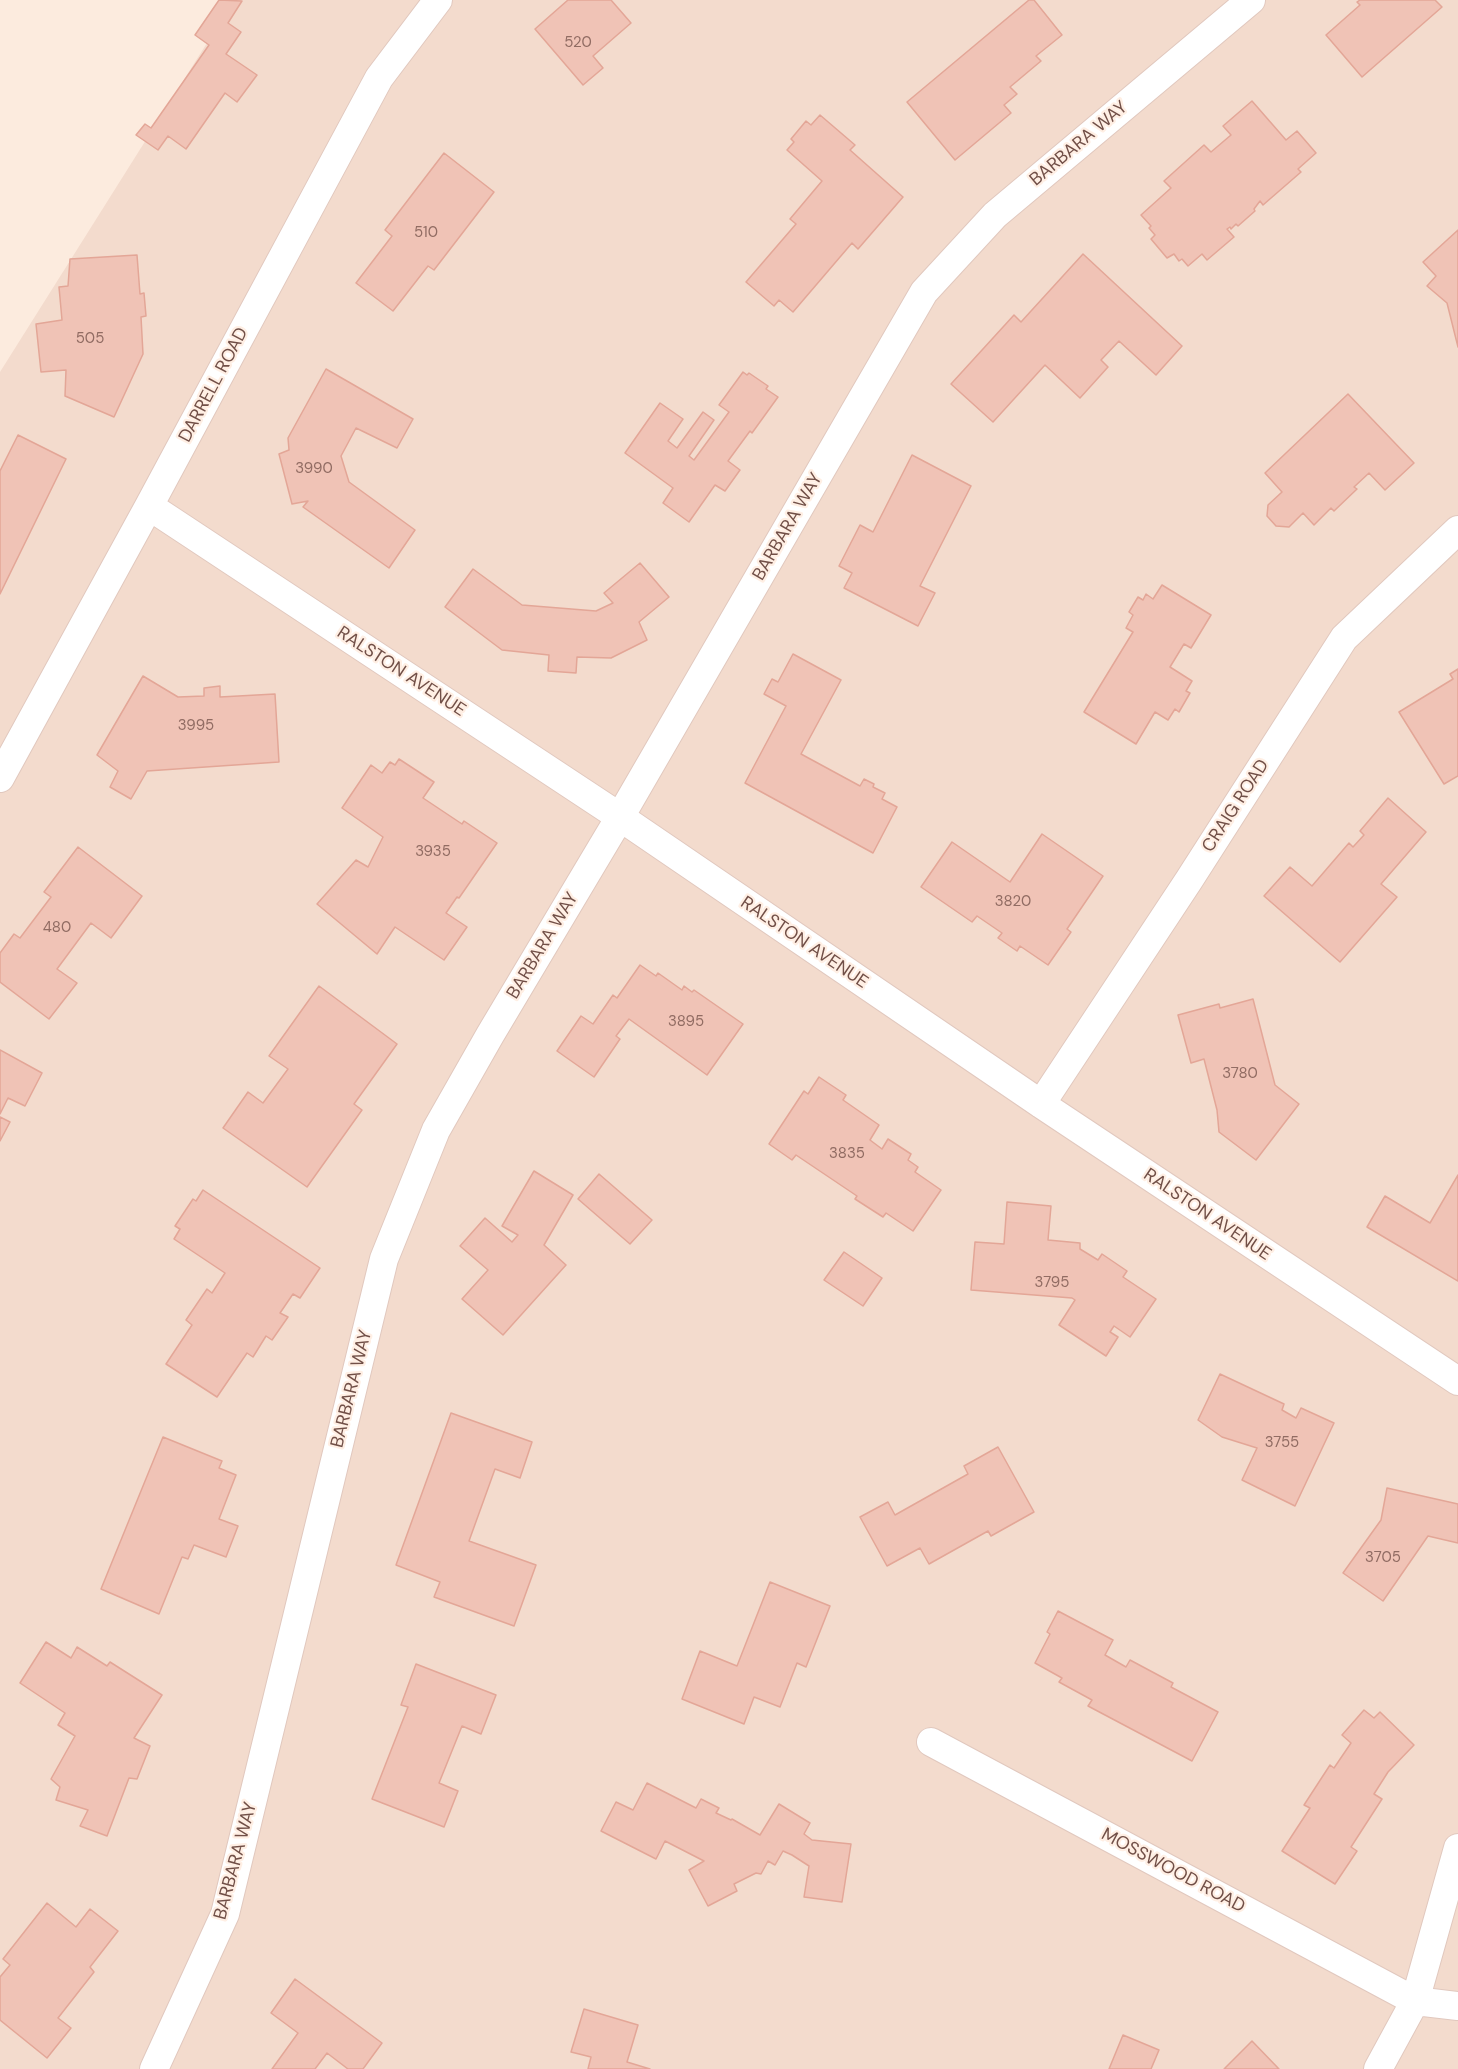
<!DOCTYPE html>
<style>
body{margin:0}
canvas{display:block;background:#fcebde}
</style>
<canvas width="1458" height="2069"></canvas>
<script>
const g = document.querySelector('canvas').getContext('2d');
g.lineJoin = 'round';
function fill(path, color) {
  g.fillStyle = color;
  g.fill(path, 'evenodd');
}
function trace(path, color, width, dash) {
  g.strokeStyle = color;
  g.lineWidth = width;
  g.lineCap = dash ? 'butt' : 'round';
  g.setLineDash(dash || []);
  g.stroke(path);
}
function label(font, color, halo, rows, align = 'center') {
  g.font = font + ' "DM Sans",sans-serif';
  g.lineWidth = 4.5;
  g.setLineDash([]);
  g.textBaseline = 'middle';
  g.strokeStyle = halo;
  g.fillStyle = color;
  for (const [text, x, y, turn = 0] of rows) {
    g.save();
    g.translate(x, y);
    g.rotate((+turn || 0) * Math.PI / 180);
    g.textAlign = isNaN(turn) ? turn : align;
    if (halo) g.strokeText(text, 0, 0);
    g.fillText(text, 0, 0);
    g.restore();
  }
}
const residential = new Path2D(`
 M234,0H1458V2069H0V372Z`);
const building = new Path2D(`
 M219,0L242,1L228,23L241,32L226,54L257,75L237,102L225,93L186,149L168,136L158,150L136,135L145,124L151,128L209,45L195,35Z
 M568,0H611L631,23L593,56L603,68L583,85L535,29Z
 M1029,0H1034L1062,35L1036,56L1041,61L1010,87L1017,94L1004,105L1011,113L955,160L907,102Z
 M1360,0H1435L1442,7L1362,77L1326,35L1360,5L1357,2Z
 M1252,101L1286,140L1297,131L1316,153L1298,169L1301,172L1263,205L1260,201L1254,209L1255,211L1238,226L1236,224L1231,229L1230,227L1227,229L1234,237L1207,260L1202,254L1188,266L1182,259L1179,261L1174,254L1167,258L1151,239L1155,235L1149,228L1151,226L1141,215L1171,188L1164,181L1204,145L1211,152L1231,135L1223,126Z
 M820,115L855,145L850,150L903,197L858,249L852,243L793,312L779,300L774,306L746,282L796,224L790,219L822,181L787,150L794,142L791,139L806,121L811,125Z
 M444,153L494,192L434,270L428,266L393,311L356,283L392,236L385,230Z
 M1458,230V347L1447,303L1427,286L1436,276L1423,262Z
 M1083,254L1182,346L1156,375L1119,341L1101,360L1108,367L1080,398L1045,365L993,422L951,384L1014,315L1021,322Z
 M137,255L140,294L144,293L146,316L141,317L143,354L114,417L65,396L66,370L41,372L36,324L62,320L59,287L68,286L70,259Z
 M326,369L413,419L397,448L356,428L341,456L349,482L415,530L389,568L303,507L308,501L292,504L279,454L289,450L288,438Z
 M743,372L747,375L749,373L768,386L766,389L778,397L752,433L750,431L728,461L740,470L725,491L715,485L689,522L663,503L673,488L625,453L660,403L683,419L668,441L677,448L703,412L714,420L689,456L694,460L729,412L719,405Z
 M1348,394L1414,463L1385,490L1369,473L1354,487L1357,489L1334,511L1331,508L1314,525L1303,513L1289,527L1276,526L1267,516L1268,505L1282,492L1265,473Z
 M18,435L66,459L0,594V471Z
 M912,455L971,486L920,586L935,593L918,626L844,588L852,573L839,566L860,525L873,532Z
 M640,563L669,597L639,622L647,640L611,658L577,657L576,673L548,671L549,655L502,650L445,607L473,569L522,605L596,611L613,603L604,593Z
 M1162,585L1211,615L1191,648L1184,644L1170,667L1192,681L1186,691L1190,693L1179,712L1175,709L1168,720L1155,712L1136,744L1084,712L1133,632L1126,628L1133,615L1129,612L1138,597L1143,600L1146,594L1153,599Z
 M793,654L841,680L801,754L860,786L864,779L874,784L873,787L885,793L882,799L897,807L873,853L745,783L786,706L764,694L772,679L778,682Z
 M1458,669V776L1444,784L1399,712L1453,679L1450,674Z
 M143,676L178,697L204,696V688L220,686V697L275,694L279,762L147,771L131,799L110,787L118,771L97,755Z
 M399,759L434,782L423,798L462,824L464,821L497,843L459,898L457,897L446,913L467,927L444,960L395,927L377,954L317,904L356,860L368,867L383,837L342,808L371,765L382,773L390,762L395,765Z
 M1388,798L1426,832L1381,884L1397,897L1340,962L1264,896L1290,867L1312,886L1349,843L1353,847L1364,835L1360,831Z
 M1042,834L1103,876L1067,929L1071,932L1048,965L1020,946L1017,951L998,938L1002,933L977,916L972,922L921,887L952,842L1010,882Z
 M78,847L142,896L111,938L91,923L57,969L77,983L49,1019L0,982V953L14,934L20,938L51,897L44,892Z
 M640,965L656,976L658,973L682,990L684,986L692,992L694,990L743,1024L707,1075L629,1019L616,1036L620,1039L594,1077L557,1051L581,1016L593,1024L613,995L617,998Z
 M319,986L397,1044L354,1104L362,1110L307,1187L223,1128L248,1092L263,1103L288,1069L269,1056Z
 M1253,999L1275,1085L1299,1104L1256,1160L1219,1132L1217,1110L1204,1059L1191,1063L1178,1015L1219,1004L1220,1008Z
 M0,1050L42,1073L25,1106L8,1098L0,1114Z
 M819,1077L846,1095L843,1100L879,1125L870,1140L882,1149L888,1139L911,1154L908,1160L918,1167L915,1172L941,1190L913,1231L886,1213L883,1217L855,1199L857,1196L796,1155L792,1160L769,1144L804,1091L808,1094Z
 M0,1117L10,1122L0,1141Z
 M534,1171L573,1195L544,1245L566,1265L503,1335L462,1299L488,1270L460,1246L485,1218L512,1242L518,1235L502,1226Z
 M599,1174L652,1220L630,1244L578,1199Z
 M1458,1175V1281L1367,1227L1385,1196L1430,1223Z
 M203,1190L320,1268L300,1298L293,1294L280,1313L288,1317L272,1340L266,1336L253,1357L247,1353L217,1397L166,1364L192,1325L186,1320L207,1289L212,1293L225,1273L174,1239L180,1229L175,1226L193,1199L196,1201Z
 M1007,1202L1051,1206L1048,1240L1080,1243V1249L1098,1260L1102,1254L1127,1271L1123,1277L1156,1299L1130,1337L1114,1326L1110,1332L1118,1337L1106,1356L1059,1325L1075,1300L1072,1298L971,1290L975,1242L1004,1244Z
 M844,1252L882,1278L863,1306L824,1280Z
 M1220,1374L1284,1404L1282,1410L1296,1418L1301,1408L1334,1423L1295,1506L1242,1480L1257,1448L1222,1437L1198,1420Z
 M451,1413L532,1442L520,1478L495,1469L469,1541L536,1565L514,1626L434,1597L440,1582L396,1565Z
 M163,1437L222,1461L219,1468L236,1475L219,1519L238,1526L226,1557L194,1545L188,1559L182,1557L159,1614L101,1589Z
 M998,1447L1034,1512L991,1536L988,1531L929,1564L920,1548L887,1566L860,1517L888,1502L895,1515L968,1474L964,1466Z
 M1387,1488L1458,1504V1543L1428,1536L1383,1601L1343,1573L1381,1520Z
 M770,1582L830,1606L806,1667L797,1663L780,1707L754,1697L744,1724L682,1699L700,1651L737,1666Z
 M1058,1611L1113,1640L1105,1655L1126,1667L1130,1660L1173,1683L1171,1687L1218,1712L1192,1761L1088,1706L1092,1700L1059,1682L1062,1678L1035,1663L1050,1634L1047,1632Z
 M46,1642L71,1658L77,1647L107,1666L110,1662L162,1695L134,1738L150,1746L137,1779L129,1778L107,1836L80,1826L88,1810L56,1800L60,1787L51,1779L75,1736L58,1725L65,1713L20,1683Z
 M416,1664L496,1695L481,1734L462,1726L439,1783L458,1791L444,1827L372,1799L408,1707L401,1705Z
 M1364,1710L1374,1718L1380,1712L1414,1745L1388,1772L1374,1794L1382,1799L1351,1847L1357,1851L1335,1884L1282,1851L1310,1808L1304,1805L1330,1765L1334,1768L1351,1743L1342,1735Z
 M647,1783L696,1808L701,1799L719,1808L716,1813L731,1820L732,1819L760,1835L779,1804L810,1823L804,1834L812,1840L851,1844L842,1902L804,1897L809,1866L792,1855L783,1851L775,1865L768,1861L761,1874L756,1873L734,1884L737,1891L708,1906L689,1870L704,1861L665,1841L656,1859L601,1831L616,1802L633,1810Z
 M47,1903L76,1927L90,1909L118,1931L90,1967L94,1972L58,2018L71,2028L47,2058L0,2020V1977L10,1965L3,1959Z
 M295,1979L382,2043L363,2069H348L327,2053L315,2069H272L298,2033L271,2013Z
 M584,2009L638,2025L627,2062L650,2069H588L591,2057L571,2052Z
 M1123,2035L1159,2050L1151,2069H1109Z
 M1252,2041L1279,2069H1224Z`);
const street = new Path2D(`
 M149,506L620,817L1041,1104L1458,1381
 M0,778L149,506L379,78L438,0
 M1041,1104L1189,880L1344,638L1458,530
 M931,1742L1415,2001L1458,2006
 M154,2069L225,1914L384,1259L436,1130L490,1035L620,817L924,292L995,215L1251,0
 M1378,2069L1415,2001L1458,1848`);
const numberNames = [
 ["520",578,43],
 ["510",426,233],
 ["505",90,339],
 ["3990",314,469],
 ["3995",196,726],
 ["3935",433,852],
 ["3820",1013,902],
 ["480",57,928],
 ["3895",686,1022],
 ["3780",1240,1074],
 ["3835",847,1154],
 ["3795",1052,1283],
 ["3755",1282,1443],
 ["3705",1383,1558]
];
const streetNames = [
 ["BARBARA WAY",1079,144,-40],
 ["DARRELL ROAD",214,385,-62],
 ["BARBARA WAY",788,527,-60],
 ["RALSTON AVENUE",401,672,33],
 ["CRAIG ROAD",1236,806,-57],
 ["RALSTON AVENUE",804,943,34],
 ["BARBARA WAY",543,946,-59],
 ["RALSTON AVENUE",1207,1215,34],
 ["BARBARA WAY",352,1389,-76],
 ["BARBARA WAY",236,1861,-75],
 ["MOSSWOOD ROAD",1173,1871,28]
];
fill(residential, '#f3dbcd');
fill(building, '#f0c3b6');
trace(building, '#e3a697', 1.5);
trace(street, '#e1c8be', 30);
trace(street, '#fff', 28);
label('15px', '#916c63', null, numberNames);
label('18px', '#714f47', '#ffefe4', streetNames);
</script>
